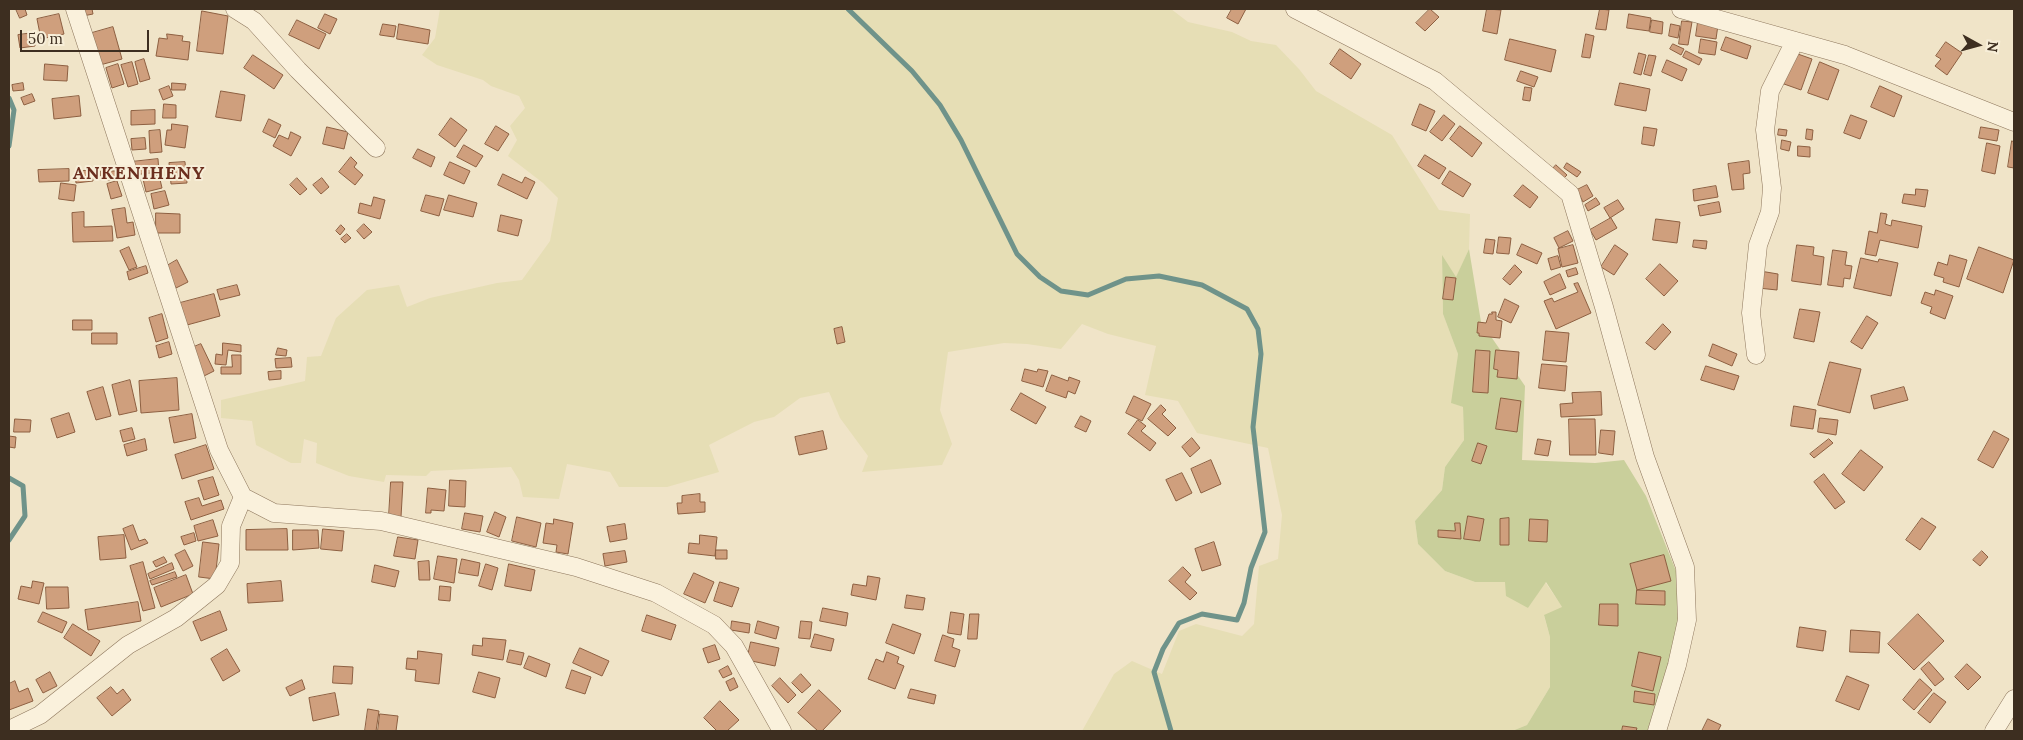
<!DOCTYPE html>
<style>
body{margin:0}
#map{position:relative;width:2023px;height:740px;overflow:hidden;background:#f0e4c8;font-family:Lora,serif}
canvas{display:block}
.frame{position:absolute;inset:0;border:10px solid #3d2e20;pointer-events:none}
.north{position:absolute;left:1953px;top:20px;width:50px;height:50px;-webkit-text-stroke:4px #f7eed8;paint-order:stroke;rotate:97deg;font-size:14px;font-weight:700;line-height:20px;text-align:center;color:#3d2e20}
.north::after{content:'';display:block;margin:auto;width:18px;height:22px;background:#3d2e20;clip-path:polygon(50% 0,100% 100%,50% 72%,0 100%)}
.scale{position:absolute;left:20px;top:30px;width:129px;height:22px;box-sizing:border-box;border:2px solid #3d2e20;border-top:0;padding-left:6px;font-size:15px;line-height:18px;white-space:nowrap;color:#3d2e20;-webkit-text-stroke:4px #f7eed8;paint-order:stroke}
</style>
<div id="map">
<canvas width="2023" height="740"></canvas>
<div class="frame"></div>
<div class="north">N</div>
<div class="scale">50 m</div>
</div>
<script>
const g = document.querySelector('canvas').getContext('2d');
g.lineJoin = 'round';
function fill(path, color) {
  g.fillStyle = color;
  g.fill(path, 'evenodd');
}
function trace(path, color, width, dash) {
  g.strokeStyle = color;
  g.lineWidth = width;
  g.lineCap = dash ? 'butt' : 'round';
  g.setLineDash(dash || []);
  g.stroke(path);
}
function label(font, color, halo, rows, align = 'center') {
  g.font = font + ' Lora,serif';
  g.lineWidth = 4;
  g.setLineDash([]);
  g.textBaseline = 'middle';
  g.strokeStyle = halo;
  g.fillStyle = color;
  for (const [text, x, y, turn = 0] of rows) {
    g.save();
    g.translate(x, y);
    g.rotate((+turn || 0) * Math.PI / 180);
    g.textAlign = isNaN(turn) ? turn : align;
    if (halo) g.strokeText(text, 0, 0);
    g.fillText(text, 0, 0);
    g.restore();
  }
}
const farmland = new Path2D(`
 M440,9H1171L1188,22L1232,32L1251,41L1276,45L1299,69L1316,91L1392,135L1439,210L1470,214L1469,249L1456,278L1442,257L1443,314L1458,354L1452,403L1463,407L1464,440L1445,467L1442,490L1415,521L1418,544L1445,571L1475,582H1506L1528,608L1545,582L1563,608L1544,616L1550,637V687L1527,725L1512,731H1082L1114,674L1132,661L1162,674L1179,631L1196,624L1242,636L1254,624L1259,566L1278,559L1282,515L1268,448L1197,433L1178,401L1145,395L1156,346L1108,334L1082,324L1061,349L1027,344L1004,343L948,352L940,410L952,444L942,465L862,472L868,456L840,418L829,392L800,398L774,417L754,422L709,445L719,472L667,487H619L610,472L567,464L559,499L523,497L519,480L511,467L431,471L426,476L386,475L384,482L349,476L316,463L317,443L304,439L301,463H291L256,445L252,421L221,418V400L305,381L307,357L321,356L336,318L367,290L399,285L407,307L430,298L497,283L522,280L550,241L558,198L543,183L508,156L517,140L510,126L525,108L519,96L491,86L483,80L437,65L422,55L435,38Z`);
const green = new Path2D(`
 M1469,249L1481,322L1525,386L1522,460L1595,463L1624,460L1646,496L1676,571L1678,618L1670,667L1648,731H1512L1527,725L1550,687V637L1544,615L1562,607L1546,582L1528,608L1506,596L1505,582H1475L1445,571L1418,544L1415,521L1442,490L1445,467L1464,440L1463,407L1451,403L1458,354L1443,314L1442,255L1456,277Z`);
const stream = new Path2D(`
 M848,9L912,71L940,105L961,140L1017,254L1040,277L1061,291L1088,295L1126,279L1159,276L1202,285L1247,309L1258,329L1261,354L1253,427L1265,532L1251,568L1244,603L1237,620L1202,614L1179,623L1163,649L1154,672L1171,731
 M9,98L14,110L9,146
 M9,478L23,486L25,516L9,540`);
const building = new Path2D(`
 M16,9H25L27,15L20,18Z
 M82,9H92L93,14L83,16Z
 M1232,9H1246L1238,24L1227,18Z
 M1430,9L1439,17L1425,31L1416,23Z
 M1487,9L1501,10L1497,34L1483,31Z
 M1600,9L1609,10L1606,30L1596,29Z
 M202,11L228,16L223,54L197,51Z
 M59,14L64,34L41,39L37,19Z
 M325,14L337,19L330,34L318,28Z
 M1629,14L1651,18L1649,31L1627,28Z
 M297,20L326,34L319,49L289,35Z
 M1652,20L1663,22L1662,34L1650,32Z
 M1682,21L1692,22L1688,45L1679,44Z
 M1698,22L1718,25L1716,39L1696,36Z
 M383,24L396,26L394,37L380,35Z
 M399,24L430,30L428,44L397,39Z
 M1671,24L1680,26L1678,38L1669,36Z
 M113,27L122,59L100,65L92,33Z
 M33,33L35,46L20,48L18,35Z
 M167,34L183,36L182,41L190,42L188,60L156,56L159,38L167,39Z
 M1586,34L1594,36L1590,58L1582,57Z
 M1726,37L1751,46L1747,59L1721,50Z
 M1510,39L1556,50L1551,72L1505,60Z
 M1701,39L1717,42L1715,55L1699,53Z
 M1946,42L1962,53L1947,75L1935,66L1941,59L1936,56Z
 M1673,44L1684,49L1681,55L1670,49Z
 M1340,49L1361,64L1351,79L1330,64Z
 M1686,51L1702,59L1699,65L1683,57Z
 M1639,53L1646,55L1641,75L1634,73Z
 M1795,53L1812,59L1801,90L1784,84Z
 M253,55L283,75L274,89L244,68Z
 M1649,55L1656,56L1651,76L1644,74Z
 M144,59L150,79L140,82L135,62Z
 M1667,60L1687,69L1682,81L1662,72Z
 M132,62L138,84L128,87L121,65Z
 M1820,62L1839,70L1828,100L1808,93Z
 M45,64L68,66L67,81L44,80Z
 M118,64L124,84L112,88L106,68Z
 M1521,71L1538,77L1534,87L1517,81Z
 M23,83L24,90L13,91L12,85Z
 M172,83L186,84L185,90H172Z
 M1620,83L1650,89L1646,111L1615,105Z
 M169,86L173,96L163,100L159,90Z
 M1880,86L1902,96L1894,117L1871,107Z
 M1525,87L1532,88L1530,101L1523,100Z
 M221,91L245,95L241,121L216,117Z
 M32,94L35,101L24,105L21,98Z
 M79,96L81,116L54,119L52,99Z
 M164,104L176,105V118H163Z
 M1420,104L1435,111L1426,131L1412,125Z
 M155,110V124L131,125V111Z
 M1444,115L1455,124L1442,141L1430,132Z
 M1851,115L1867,121L1860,139L1844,133Z
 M451,118L467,130L455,147L439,135Z
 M269,119L281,125L275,138L263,132Z
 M172,124L188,126L185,148L165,145L167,130H171Z
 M496,126L509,134L498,151L485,144Z
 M1460,126L1482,143L1472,157L1450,139Z
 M327,127L348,132L344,149L323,144Z
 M1644,127L1657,129L1654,146L1642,144Z
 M1981,127L1999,130L1997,141L1979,138Z
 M1779,129L1787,130L1786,136L1778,135Z
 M1807,129L1813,130L1812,140L1806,139Z
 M160,130L162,152L150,153L149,131Z
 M291,132L301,137L291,156L273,146L279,135L288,139Z
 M145,138L146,149L132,150L131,139Z
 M1782,140L1791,142L1789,151L1781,149Z
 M2012,141L2014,142V168L2008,167Z
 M1987,143L2000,146L1995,174L1982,171Z
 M464,145L483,156L476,167L457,157Z
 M1798,146L1810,147V157L1798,156Z
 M418,149L435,157L431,167L413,158Z
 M1425,155L1446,168L1439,179L1418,166Z
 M351,157L357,163L354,167L363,175L355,185L339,172Z
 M158,159L159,172L133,175L131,162Z
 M1749,161L1750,173L1743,174L1744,189L1732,190L1728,164Z
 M185,162L187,183L171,184L169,163Z
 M450,162L470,171L464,184L444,175Z
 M1567,163L1581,172L1577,177L1564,168Z
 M1556,165L1567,175L1561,181L1550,172Z
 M69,169V181L39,182L38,170Z
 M92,170L93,181L76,183L75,172Z
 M101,171H117L118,180H101Z
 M1450,171L1471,184L1463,197L1442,184Z
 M503,174L522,183L525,177L535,182L527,199L498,185Z
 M159,175L162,188L146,192L143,179Z
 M297,178L307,189L300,195L290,185Z
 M322,178L329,187L321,194L313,185Z
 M117,181L122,196L111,199L107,184Z
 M61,183L76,185L74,201L59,199Z
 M1523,185L1538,197L1530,208L1514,196Z
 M1587,185L1593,196L1583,202L1577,190Z
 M1716,186L1718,197L1694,201L1693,190Z
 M1916,189L1928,190L1925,207L1902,203L1904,194L1915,195Z
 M165,191L169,205L154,209L151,194Z
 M426,195L444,199L439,216L421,211Z
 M449,195L477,203L473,217L444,210Z
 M374,197L385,200L380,219L358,213L360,203L371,206Z
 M1596,198L1600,204L1588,211L1585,205Z
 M1618,200L1624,209L1610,218L1604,208Z
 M1719,202L1721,212L1700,216L1698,206Z
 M125,208L127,223L133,222L135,235L117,238L112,210Z
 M84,212V227L112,226L113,241L73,242L72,213Z
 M156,213L180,214V233H156Z
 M1881,213L1887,214L1885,224L1891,226L1892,220L1922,226L1918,248L1880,240L1876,256L1865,254L1869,231L1877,233Z
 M501,215L522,220L518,236L498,231Z
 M1611,218L1617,228L1596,240L1590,230Z
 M1656,219L1680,222L1677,243L1653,240Z
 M364,224L372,232L364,239L357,231Z
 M341,225L345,229L340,235L336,231Z
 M1568,231L1573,241L1559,248L1554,238Z
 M347,234L351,238L345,243L341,239Z
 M1499,237L1511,238L1509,254L1497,253Z
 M1486,239L1495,240L1493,254L1484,253Z
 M1694,240L1707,241L1706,249L1693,247Z
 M1522,244L1542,253L1537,264L1517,255Z
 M1573,245L1578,263L1562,267L1558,249Z
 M1615,245L1628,254L1614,275L1601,267Z
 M1797,245L1814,247L1813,255L1824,257L1821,285L1792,281Z
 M129,247L137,267L129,270L120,251Z
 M1979,247L2014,260L2003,293L1967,279Z
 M1833,250L1847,252L1845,265L1852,266L1850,279L1844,278L1843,287L1828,285Z
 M1950,255L1967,260L1959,287L1943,282L1944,278L1934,275L1938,262L1947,265Z
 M1558,256L1561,267L1551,270L1548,259Z
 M1861,258L1878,262L1879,259L1898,263L1891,296L1854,288Z
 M177,260L188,282L176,288L165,267Z
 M1660,264L1678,281L1664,296L1646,279Z
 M1515,265L1522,272L1510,285L1503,279Z
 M146,266L148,273L129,280L127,272Z
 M1576,268L1578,274L1568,277L1566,271Z
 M1760,271L1778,274L1777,290L1758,288Z
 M1560,274L1566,288L1550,295L1544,282Z
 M1446,277L1456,278L1453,300L1443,299Z
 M1578,283L1591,313L1556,329L1544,301L1552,298L1554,302L1578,292L1574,284Z
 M237,285L240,295L220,300L217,290Z
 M1936,290L1953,296L1945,319L1930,313L1932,307L1921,303L1925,292L1934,295Z
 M214,294L220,316L187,325L180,303Z
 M1505,299L1519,306L1511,323L1498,317Z
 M1800,309L1820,312L1814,342L1794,338Z
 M1492,312H1496V320L1502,321L1500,338L1479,336V333H1477L1478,322L1486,323L1489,314H1492Z
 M162,314L168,338L156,342L149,318Z
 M1867,316L1878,323L1862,349L1851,342Z
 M73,320H92V330H73Z
 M1663,324L1671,332L1655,350L1646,343Z
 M842,327L845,342L837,344L834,329Z
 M1546,331L1569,333L1566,362L1543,360Z
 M92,333H117V344H92Z
 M169,342L172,354L159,358L156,346Z
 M223,343L241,345V352L228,350L226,365L215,364L216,354L222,355Z
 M201,344L214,371L202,377L189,349Z
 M1713,344L1737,354L1732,366L1709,356Z
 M278,348L287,350L286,356L276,355Z
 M1476,350L1490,351L1488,393L1473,392Z
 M1496,350L1519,352L1517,379L1497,377L1498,370L1494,369Z
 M232,355H241V374H221V367H232Z
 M291,358L292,367L276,368L275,359Z
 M1830,362L1861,369L1850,413L1818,405Z
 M1542,364L1567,366L1565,391L1539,388Z
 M1706,366L1739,376L1734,390L1701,380Z
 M1025,369L1037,372L1038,369L1048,371L1043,387L1022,381Z
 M281,371V379L269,380L268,372Z
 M1052,375L1068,381L1069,377L1080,381L1075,394L1068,391L1066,398L1046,391Z
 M177,378L179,410L141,413L139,381Z
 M130,380L137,411L119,415L112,385Z
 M103,387L111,416L96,420L87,392Z
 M1904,387L1908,400L1874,409L1871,396Z
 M1601,392L1602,415L1561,417L1560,404L1573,403L1572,393Z
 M1021,393L1046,407L1036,424L1011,410Z
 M1134,396L1151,404L1142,421L1126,413Z
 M1501,398L1521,401L1517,432L1496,429Z
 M1161,405L1166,410L1162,414L1176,428L1168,436L1148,419Z
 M1794,406L1816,410L1813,429L1791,426Z
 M69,413L75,432L57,438L51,419Z
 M192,414L196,438L174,443L169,418Z
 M1081,416L1091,421L1086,432L1075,427Z
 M1820,418L1838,420L1836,435L1818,432Z
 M15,419L31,420L30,432H14Z
 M1569,419H1595L1596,455H1570Z
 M1138,420L1146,426L1141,431L1156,443L1150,451L1128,434Z
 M132,428L135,439L123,442L120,431Z
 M1601,430L1615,431L1613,455L1599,453Z
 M823,431L827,449L799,455L795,437Z
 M1994,431L2009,439L1993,468L1978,460Z
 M9,436L16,437L15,448L9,447Z
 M1192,438L1200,448L1190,457L1182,447Z
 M145,439L147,450L127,456L124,445Z
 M1538,439L1551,441L1548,456L1535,454Z
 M1829,439L1833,443L1814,458L1810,454Z
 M1478,443L1487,446L1481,464L1472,461Z
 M206,445L214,469L182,479L175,455Z
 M1861,450L1883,467L1864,491L1842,474Z
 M1211,460L1221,484L1201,493L1191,469Z
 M1182,473L1192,493L1176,501L1166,480Z
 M1824,474L1845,502L1835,509L1814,482Z
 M213,477L219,495L204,500L198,481Z
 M450,480L466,481L465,507L449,506Z
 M391,482H403L401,517L389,516Z
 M428,488L446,490L444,511L431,510V513H426Z
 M700,494V502H705V512L678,514L677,503H682V496Z
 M199,498L202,506L221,500L224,509L191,520L185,502Z
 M495,512L506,517L499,537L487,532Z
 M465,513L483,516L480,532L462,529Z
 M1468,516L1484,519L1480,541L1464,539Z
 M517,517L541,523L536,547L512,541Z
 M1509,518V545H1500V519Z
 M1922,518L1936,527L1920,550L1906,540Z
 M554,519L573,523L568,554L556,552L557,545L543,543L546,523L553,524Z
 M1530,519L1548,520L1547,542L1529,541Z
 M213,520L218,536L198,541L194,526Z
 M1455,523H1460L1461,539L1438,537V530L1455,531Z
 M625,524L627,539L610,542L607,527Z
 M133,525L139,541L145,539L148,543L131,550L123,529Z
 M287,529L288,550H246V530Z
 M323,529L344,531L342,551L321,549Z
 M293,530H318L319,548L293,550Z
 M194,533L196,541L184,545L181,537Z
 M124,535L126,558L100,560L98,537Z
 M700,535L717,537L715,556L688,553L689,543L699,544Z
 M398,537L418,540L415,559L394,556Z
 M203,542L219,544L215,579L199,577Z
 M1214,542L1221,565L1202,571L1195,549Z
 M185,550L193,566L183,571L175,555Z
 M716,550H727V559H716Z
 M625,551L627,562L605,566L603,554Z
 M1982,551L1988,557L1980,566L1973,560Z
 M1664,555L1671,581L1637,590L1630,564Z
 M438,556L457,559L454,583L434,579Z
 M164,557L167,562L156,567L153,562Z
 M462,559L480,563L478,576L459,573Z
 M429,561L430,580H419L418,562Z
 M143,562L155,608L143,611L130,566Z
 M172,563L174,569L150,579L148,574Z
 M486,564L498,568L492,590L479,586Z
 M509,564L535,570L531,591L505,586Z
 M375,565L399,571L395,587L372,582Z
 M1183,567L1191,575L1185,582L1197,593L1190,600L1169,581Z
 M175,572L177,577L152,585L150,581Z
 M694,573L714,582L705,603L684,594Z
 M186,575L193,594L161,607L154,588Z
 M868,576L880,578L876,600L851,595L853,584L866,586Z
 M33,581L44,583L39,604L18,599L21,586L31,588Z
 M281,581L283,601L248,603L247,584Z
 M720,582L739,588L732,607L714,601Z
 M440,586L451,587L450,601L439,600Z
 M46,587H68L69,608L47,609Z
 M1637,590L1665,591V605L1636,604Z
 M907,595L925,598L923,610L905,608Z
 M138,602L141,621L88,630L85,610Z
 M1600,604H1618V626L1599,625Z
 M823,608L848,613L846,626L820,621Z
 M220,611L227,630L201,641L193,622Z
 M43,612L67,622L62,633L38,622Z
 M951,612L964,614L961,635L948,633Z
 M970,614H979L977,639H968Z
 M1918,614L1944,641L1914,670L1888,644Z
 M647,615L676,625L671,640L642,631Z
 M732,621L750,624L749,633L731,630Z
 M758,621L779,627L776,639L755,633Z
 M801,621L812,622L810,639L799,638Z
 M73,624L100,641L91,656L64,638Z
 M893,624L921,634L914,654L886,643Z
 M1800,627L1826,631L1823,651L1797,647Z
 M1851,630L1880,632L1879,653L1850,652Z
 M815,634L834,639L831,651L811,647Z
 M943,635L954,639L952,647L960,650L955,667L935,661Z
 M483,638L506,640L503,660L472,655L473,645L482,646Z
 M751,642L779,648L775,666L747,660Z
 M715,645L720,659L708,663L703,649Z
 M580,648L609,661L602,676L573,663Z
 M227,649L240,671L223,681L211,659Z
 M510,650L524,653L521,665L507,662Z
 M418,651L442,654L439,684L415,681L416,670L406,669L407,658L417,659Z
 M887,652L899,657L897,663L904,666L895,689L868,679L876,659L883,662Z
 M1639,652L1661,657L1653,691L1632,686Z
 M529,656L550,664L546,677L524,668Z
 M1929,662L1944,679L1935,686L1921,669Z
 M1967,664L1981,677L1968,690L1955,677Z
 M334,666L353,667L352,684L333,683Z
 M728,666L732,674L723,678L719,671Z
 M572,670L591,677L585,694L566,688Z
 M50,672L57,686L43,693L36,680Z
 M479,672L500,678L495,698L473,692Z
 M801,674L811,685L802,693L792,683Z
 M1847,676L1869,685L1859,710L1836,701Z
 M734,678L738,687L730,691L726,682Z
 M780,678L796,695L788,703L772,686Z
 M1920,679L1932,690L1914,710L1903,700Z
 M302,680L305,689L290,696L286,688Z
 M15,681L19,692L28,688L33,701L9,710V684Z
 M111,687L117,694L123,689L131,700L112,716L97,698Z
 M911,689L936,695L934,704L908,698Z
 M819,690L841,711L822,731H818L798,713Z
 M1635,691L1655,694L1654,705L1634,702Z
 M335,693L339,715L313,721L309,698Z
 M1934,693L1946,702L1930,723L1918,713Z
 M720,701L739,720L727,731H717L704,718Z
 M368,709L379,711L376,731H365Z
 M380,714L398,716L396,731H378Z
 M1708,719L1721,725L1718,731H1702Z
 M1623,726L1637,728L1636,731H1622Z`);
const minor = new Path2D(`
 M75,9L219,450L243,497L274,513L381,521L576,567L656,593L714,625L734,646L782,731
 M235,9L254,21L298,70L376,148
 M1295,9L1435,81L1570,194L1604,307L1645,457L1685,567L1687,620L1677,665L1657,731
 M1681,9L1845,55L2014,122
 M1756,355L1751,313L1758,245L1770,212L1772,188L1765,130L1770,91L1795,41
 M9,730L40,715L128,645L176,618L217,585L230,563L231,526L243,497
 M1994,731L2014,699`);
const districtNames = [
 ["ANKENIHENY",139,174]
];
fill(farmland, '#e6deb5');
fill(green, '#c9cf9b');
trace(stream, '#6f938a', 5);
fill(building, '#cf9f7d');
trace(building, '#8d5f41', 1);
trace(minor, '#8d765c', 19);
trace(minor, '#faf1dc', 18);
g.letterSpacing = '1px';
label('bold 18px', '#6b2e1e', '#f7eed8', districtNames);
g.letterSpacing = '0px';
</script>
